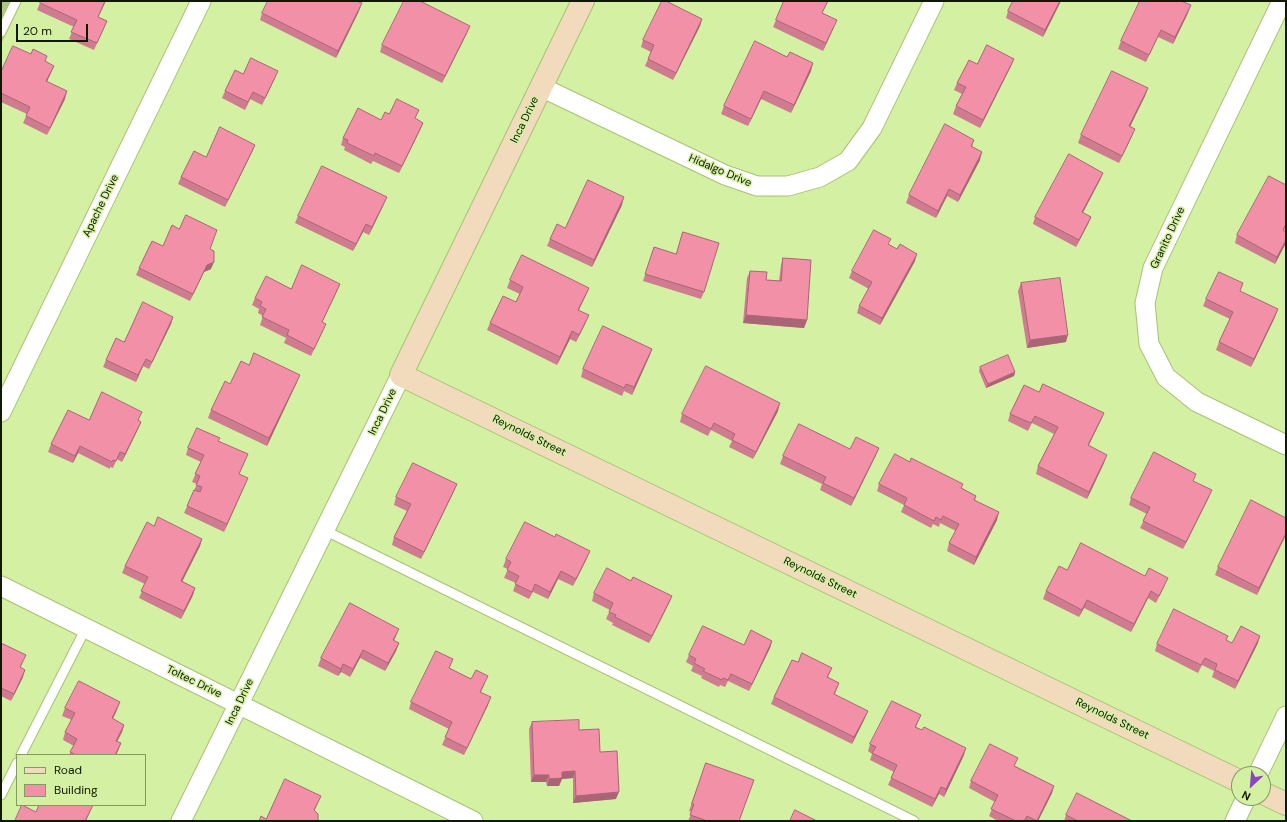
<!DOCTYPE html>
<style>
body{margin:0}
#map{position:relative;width:1287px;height:822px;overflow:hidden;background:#d4f0a2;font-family:"DM Sans",sans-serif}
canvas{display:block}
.frame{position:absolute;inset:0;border:2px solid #0f1800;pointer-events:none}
.legend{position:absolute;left:16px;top:754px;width:130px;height:52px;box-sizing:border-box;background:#d4f0a2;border:1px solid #859a61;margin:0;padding:5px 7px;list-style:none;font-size:12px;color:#0f1800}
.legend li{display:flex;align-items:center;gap:8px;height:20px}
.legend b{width:20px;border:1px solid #859a61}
.north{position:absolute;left:1231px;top:766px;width:40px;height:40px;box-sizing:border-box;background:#d4f0a2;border:1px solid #859a61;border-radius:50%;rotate:206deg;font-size:11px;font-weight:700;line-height:16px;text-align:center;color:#0f1800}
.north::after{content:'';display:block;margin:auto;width:14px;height:18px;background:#8548be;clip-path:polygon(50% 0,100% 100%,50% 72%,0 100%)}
.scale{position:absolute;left:16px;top:24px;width:72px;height:18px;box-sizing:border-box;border:2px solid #0f1800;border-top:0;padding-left:5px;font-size:12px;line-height:14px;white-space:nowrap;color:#0f1800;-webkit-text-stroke:3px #d4f0a2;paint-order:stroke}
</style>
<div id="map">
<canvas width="1287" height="822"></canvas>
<div class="frame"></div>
<ul class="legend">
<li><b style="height:5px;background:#f2dabd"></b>Road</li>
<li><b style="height:11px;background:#f290a8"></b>Building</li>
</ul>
<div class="north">N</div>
<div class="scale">20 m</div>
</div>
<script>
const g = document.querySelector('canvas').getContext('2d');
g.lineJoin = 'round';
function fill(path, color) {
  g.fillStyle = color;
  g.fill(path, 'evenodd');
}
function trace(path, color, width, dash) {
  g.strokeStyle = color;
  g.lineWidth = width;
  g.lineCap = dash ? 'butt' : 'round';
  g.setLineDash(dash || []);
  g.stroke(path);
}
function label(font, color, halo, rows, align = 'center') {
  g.font = font + ' "DM Sans",sans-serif';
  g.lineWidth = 3;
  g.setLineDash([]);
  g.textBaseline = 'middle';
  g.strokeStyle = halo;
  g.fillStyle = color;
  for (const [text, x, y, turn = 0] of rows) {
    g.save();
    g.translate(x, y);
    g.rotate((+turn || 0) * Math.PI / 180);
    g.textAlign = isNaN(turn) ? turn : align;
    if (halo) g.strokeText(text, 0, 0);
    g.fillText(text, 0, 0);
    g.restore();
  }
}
const green = new Path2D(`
 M1,1H22L1,44Z`);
const lane = new Path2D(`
 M1,32L16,1
 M324,530L914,821
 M21,755L86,628
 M1,795L17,763`);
const street = new Path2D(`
 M1282,1L1153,268L1145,303L1149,344L1166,377L1197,402L1286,445
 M541,87L725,175L757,186H788L820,177L848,161L872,128L934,1
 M1,412L201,1
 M1,586L473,821
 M1258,774L1286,716
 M181,821L401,375
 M1235,821L1246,798`);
const secondary = new Path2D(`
 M583,1L401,375L1239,781
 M1263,793L1286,804`);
const wall = new Path2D(`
 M784,1H828L822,13L834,27L823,51L773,27L776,20Z
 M1013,1H1061L1043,37L1006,18L1008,11Z
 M40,3L98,17L107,21L94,50L69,39L74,27L37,10Z
 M359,11L336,58L260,20L262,13Z
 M1188,13L1173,44L1158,37L1146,62L1118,49L1121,41Z
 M702,19L700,26L673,80L645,66L651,52L641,47L643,40Z
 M467,33L442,83L380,52L382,45Z
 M31,54L47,56L45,61L54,66L47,81L65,99L47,135L23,123L27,114L1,102V72Z
 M1014,59L1011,66L980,128L953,114L956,106L962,94L954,90L957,83L977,64Z
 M811,71L791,113L761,99L748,126L721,114L724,106Z
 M243,74L275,78L262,105L250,99L245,110L222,98L225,91Z
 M1148,88L1145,96L1130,126L1132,136L1119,163L1078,143L1081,135Z
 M389,114L415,119L423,123L420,130L399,173L373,161L371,164L344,150L345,147L341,145L343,138L381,120Z
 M974,140L972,147L980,160L958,202L947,196L936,218L906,203L909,195Z
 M255,145L252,152L225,207L178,184L181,177L206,157Z
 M1103,173L1100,180L1083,213L1091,217L1088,224L1076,247L1033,224L1035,217Z
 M384,204L369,235L363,232L353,251L295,223L298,216Z
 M622,205L592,267L547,246L550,239L565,228Z
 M1286,226L1284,230L1286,243L1275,264L1235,243L1237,235Z
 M683,232L704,292L701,299L643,281L654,247L676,254Z
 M888,245L915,261L880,325L857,313L859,306L869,289L849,278L852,271Z
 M163,246L210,249L211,269L204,272L190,301L136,275L139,268Z
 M783,258L807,320L804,328L743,323L747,278L750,271L766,280L779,281L781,265Z
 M510,280L589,288L586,295L579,310L586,322L576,342L570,339L557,365L487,330L490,323L516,302L520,294L507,288Z
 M1021,283L1066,342L1027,348L1018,291Z
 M340,284L337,291L322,322L323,331L311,356L284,343L286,338L260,325L263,316L258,313L259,309L252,305L255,298L291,289Z
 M1240,291L1275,317L1251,367L1216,350L1219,342L1230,319L1203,306L1206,299Z
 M173,317L171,324L149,369L143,366L136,382L103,367L106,360L124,342Z
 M652,349L649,357L632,395L624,391L622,396L581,377L583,369Z
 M249,365L297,382L267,446L208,418L211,410L230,384Z
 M980,367L1015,372L1014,376L986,388L979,371Z
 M1039,392L1104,413L1101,420L1088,446L1104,463L1087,499L1036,474L1038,466L1054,434L1032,423L1028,431L1008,421L1010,414Z
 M778,411L753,459L729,447L732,441L711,430L708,436L680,422L682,414Z
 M89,420L139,421L141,422L138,429L122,462L117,459L113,468L110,467V469L78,453L73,463L48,452L51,444Z
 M219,441L245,461L239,474L245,485L224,532L184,513L197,484L192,482L201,462L186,455L188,448Z
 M879,448L876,455L851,506L820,490L822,484L780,464L783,456L850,449Z
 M1194,481L1209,497L1183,549L1140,528L1147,514L1129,505L1131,498Z
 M457,484L454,491L421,559L392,545L394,537L407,511L394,505L396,497Z
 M879,484L962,488L976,496L975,500L997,520L974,565L947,551L949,543L956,531L940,523L939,527L933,524L931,528L901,512L904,505L877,491Z
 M1286,518L1257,595L1215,575L1218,567Z
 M154,526L202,539L200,546L182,581L195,588L193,595L181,619L139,598L145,584L122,573L125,566Z
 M587,558L573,586L558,579L548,599L533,592L529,599L513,591L516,583L504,578L508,569L503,567L506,559Z
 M1067,570L1145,576L1165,585L1156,603L1148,598L1131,632L1084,608L1079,617L1043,599L1046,591Z
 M631,581L672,596L669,603L649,643L612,625L613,623L606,619L610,610L592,601L594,593Z
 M396,636L394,641L399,643L396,651L385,671L360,658L350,677L341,672L338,676L318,666L321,658Z
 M1228,636L1226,640L1232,643H1258L1235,689L1212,677L1214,671L1202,665L1198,673L1155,651L1157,644Z
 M772,641L770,648L749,691L728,681L725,687L720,685L719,687L701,678L702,676L691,671L693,666L686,662L689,655L744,645Z
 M1,643L23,662L20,668L23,677L11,701L1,696Z
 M798,662L832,668L828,677L839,683L835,694L865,718L852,744L771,704L774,697Z
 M449,668L471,679L485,683L481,692L488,705L464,755L442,745L449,729L409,709L411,702Z
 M65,708L117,710L113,719L124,725L122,732L117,742L121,743L116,755H69L74,746L63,740L65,732L72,720L62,716Z
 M921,715L916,727L964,755L944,797L939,794L932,807L888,785L894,772L870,760L872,754L868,751L870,744Z
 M532,722L579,730L600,752L616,799L573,803V778L562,779L559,786H547L546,782H531L529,729Z
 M706,763L739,821H688L692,812L689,811Z
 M1015,766L1054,786L1052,793L1038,821H998L989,816L995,802L969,788L971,781Z
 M1066,815L1132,821H1064Z`);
const shadedWall = new Path2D(`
 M105,1H106L95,24L98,17Z
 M1060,1H1061L1043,37L1045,30Z
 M362,3L359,11L336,58L338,51Z
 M1191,5L1188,13L1173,44L1175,37Z
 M702,19L700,26L673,80L676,73Z
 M837,20L834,27L823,51L826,43Z
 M470,26L467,33L442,83L445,76Z
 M1014,59L1011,66L980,128L983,120Z
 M813,63L811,71L791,113L794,105Z
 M54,66L51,73L44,88L46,81Z
 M278,71L275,78L262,105L265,98Z
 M1148,88L1145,96L1127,133L1129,126Z
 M67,91L65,99L47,135L50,128Z
 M764,91L761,99L748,126L751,119Z
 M253,92L250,99L245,110L248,102Z
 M423,123L420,130L399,173L402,166Z
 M1135,129L1132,136L1119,163L1122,156Z
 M255,145L252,152L225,207L228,200Z
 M982,152L980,160L958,202L960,195Z
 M1103,173L1100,180L1079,219L1082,212Z
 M949,189L947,196L936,218L938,211Z
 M387,197L384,204L369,235L372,227Z
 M624,197L622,205L592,267L594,260Z
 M1091,217L1088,224L1076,247L1079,240Z
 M366,224L363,232L353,251L356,244Z
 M1286,240V243L1275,264L1277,257Z
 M917,254L915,261L880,325L882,318Z
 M214,262L211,269L204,272L190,301L193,294L207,265Z
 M340,284L337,291L319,329L322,322Z
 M589,288L586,295L575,317L578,310Z
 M1278,309L1275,317L1251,367L1254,359Z
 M589,315L586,322L576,342L579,335Z
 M746,315L807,320L804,328L743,323Z
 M173,317L171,324L149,369L152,362Z
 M572,331L570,339L557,365L560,357Z
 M1068,335L1066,342L1027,348L1030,340Z
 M652,349L649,357L632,395L634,387Z
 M146,359L143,366L136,382L138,375Z
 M1015,372L1014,376L986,388L988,384Z
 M300,375L297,382L267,446L269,438Z
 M780,403L778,411L753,459L756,452Z
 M1104,413L1101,420L1085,453L1088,445Z
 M141,422L138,429L122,462L125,454Z
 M80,446L78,453L73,463L75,456Z
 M879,448L876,455L851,506L854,498Z
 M1107,455L1104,463L1087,499L1089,492Z
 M248,478L245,485L224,532L227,524Z
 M457,484L454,491L421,559L424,552Z
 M1212,490L1209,497L1183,549L1186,542Z
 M999,512L997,520L974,565L976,557Z
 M1286,533V535L1257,595L1259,588Z
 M202,539L200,546L179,588L181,581Z
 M590,551L587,558L573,586L576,579Z
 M561,571L558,579L548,599L550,592Z
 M195,588L193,595L181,619L184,611Z
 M1151,591L1148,598L1131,632L1134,624Z
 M672,596L669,603L649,643L652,636Z
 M1087,600L1084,608L1079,617L1082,610Z
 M399,629L396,636L390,647L393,640Z
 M1260,636L1258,643L1235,689L1238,681Z
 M772,641L770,648L749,691L752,684Z
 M399,643L396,651L385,671L388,663Z
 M363,650L360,658L350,677L353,669Z
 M343,664L341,672L338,676L341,669Z
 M25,670L23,677L11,701L14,694Z
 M491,697L488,705L464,755L467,748Z
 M120,702L117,710L109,725L112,718Z
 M868,711L865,718L852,744L854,737Z
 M124,725L122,732L113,748L116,741Z
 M121,743L118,751L116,755H115Z
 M966,748L964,755L944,797L946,789Z
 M575,771L573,778L562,779L559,786H547L549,779L562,772Z
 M534,775H549L546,782H531Z
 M1054,786L1052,793L1038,821H1036Z
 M941,787L939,794L932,807L935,799Z
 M619,792L616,799L573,803L576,796Z
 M321,796L318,803L311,818L314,810Z
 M93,805L86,821H85Z`);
const building = new Path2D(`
 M41,1H105L98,17L107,21L97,43L71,32L77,20L40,3Z
 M268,1H356L362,3L338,51L262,13Z
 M404,1H420L470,26L445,76L382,45Z
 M662,1H666L702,19L676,73L648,59L654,45L643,40Z
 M784,1H828L822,13L837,20L826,43L776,20Z
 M1013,1H1060L1045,30L1008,11Z
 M1140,1H1181L1191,5L1175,37L1161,30L1149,55L1121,41Z
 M755,41L787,57L790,52L813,63L794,105L764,91L751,119L724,106Z
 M987,45L1014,59L983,120L956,106L966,87L957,83L969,60L977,64Z
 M13,46L31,54L33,49L47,56L45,61L54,66L46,81L67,91L50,128L26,116L30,107L1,93V72Z
 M251,58L278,71L265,98L253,92L248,102L225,91L235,70L243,74Z
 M1112,71L1148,88L1129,126L1135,129L1122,156L1081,135Z
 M397,99L419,110L415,118L423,123L402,166L375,153L374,156L347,143L348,140L343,138L358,108L381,120L385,112L389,114Z
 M945,124L974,140L971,146L982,152L960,195L949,189L938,211L909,195Z
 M220,127L255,145L228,200L181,177L194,151L206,157Z
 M1069,154L1103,173L1082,212L1091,217L1079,240L1035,217Z
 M322,166L387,197L372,227L366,224L356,244L298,216Z
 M1269,176L1286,185V224L1283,230L1286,232V240L1277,257L1237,235Z
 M588,180L624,197L594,260L550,239L557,224L565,228Z
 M186,215L217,230L210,249L214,251V262L207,265L193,294L139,268L152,241L163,246L172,225L179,229Z
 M874,230L891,239L888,244L897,249L900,244L917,254L882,318L859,306L872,282L852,271Z
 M683,232L719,243L704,292L645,274L654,247L676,254Z
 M522,255L589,288L578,310L589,315L579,335L572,331L560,357L490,323L503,296L516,302L523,287L510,280Z
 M783,258L811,260L807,320L746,315L750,271L767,272L766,280L781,281Z
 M302,265L340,284L322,322L326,324L314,349L287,335L289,330L262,317L266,309L260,306L262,302L255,298L266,276L291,289Z
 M1219,272L1243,283L1240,291L1278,309L1254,359L1219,342L1233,312L1206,299Z
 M1060,278L1068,335L1030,340L1021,283Z
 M143,302L173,317L152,362L146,359L138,375L106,360L116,338L124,342Z
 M603,326L652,349L634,387L626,384L624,388L583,369Z
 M254,353L300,375L269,438L211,410L225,381L230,384L241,361L249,365Z
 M1008,355L1015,372L988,384L980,367Z
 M706,366L780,403L756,452L732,440L735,434L714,423L711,429L682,414Z
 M1043,384L1104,413L1088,445L1107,455L1089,492L1038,466L1058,427L1035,416L1031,423L1010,414L1024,385L1039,392Z
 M102,392L142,412L138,420L141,422L125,454L120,452L116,461L113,460L112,462L80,446L75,456L51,444L68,410L89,420Z
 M799,424L850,449L856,437L879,448L854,498L823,483L826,477L783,456Z
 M197,428L220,438L218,441L248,454L239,474L248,478L227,524L187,506L194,490L200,492L202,487L196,485L200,476L195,474L204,455L188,448Z
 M1154,452L1196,474L1193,481L1212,490L1186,542L1143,521L1150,507L1131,498Z
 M895,454L910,462L911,458L963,484L961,488L976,496L974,500L999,512L976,557L949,543L959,524L943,516L941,520L936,517L934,521L904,505L907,498L879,484Z
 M413,463L457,484L424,552L394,537L411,504L396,497Z
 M1251,500L1286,518V533L1259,588L1218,567Z
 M158,517L202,539L181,581L195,588L184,611L141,591L148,577L125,566L147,522L154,526Z
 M525,522L555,537L556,534L590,551L576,579L561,571L550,592L535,584L532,592L515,584L519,576L507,570L511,562L506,559Z
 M1081,543L1145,576L1149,568L1168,578L1159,596L1151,591L1134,624L1087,600L1082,610L1046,591L1059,566L1067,570Z
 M607,568L631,581L633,577L672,596L652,636L615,617L616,615L609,612L613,603L594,593Z
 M350,603L399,629L393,640L399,643L388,663L363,650L353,669L343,664L341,669L321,658Z
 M1174,609L1228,636L1226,640L1232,643L1241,626L1260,636L1238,681L1215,670L1217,664L1205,658L1201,665L1157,644Z
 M703,626L744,645L751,630L772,641L752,684L731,674L728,680L723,678L722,680L703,671L705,669L694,663L696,659L689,655Z
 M1,643L26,655L20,667L25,670L14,694L1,688Z
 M436,651L453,659L449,668L471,679L476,670L488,676L480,692L491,697L467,748L445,737L452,722L411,702Z
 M802,653L832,668L827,677L839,683L834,694L868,711L854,737L774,697L792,660L798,662Z
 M79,681L120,702L112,718L124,725L116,741L121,743L115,755H76L70,752L77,739L65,732L75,713L65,708Z
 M892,701L921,715L915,727L922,730L924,727L966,748L946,789L941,787L935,799L891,778L897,765L872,753L876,747L870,744Z
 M579,720V730L599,729L600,752L617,751L619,792L576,796L575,771L562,772V778L549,779V775H534L532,722Z
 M990,744L1018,758L1014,766L1054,786L1037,821L1027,816L1024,821H1016L991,809L998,795L971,781Z
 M706,763L754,780L739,821H704L705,820L690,815L694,804H692Z
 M285,779L321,796L314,810L318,814V821H259L261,816L266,819Z
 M1077,793L1132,821H1078L1066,815Z
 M22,805L36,812L39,805H93L85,821H15Z
 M795,810L817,821H790Z`);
const streetNames = [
 ["Inca Drive",525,120,-64],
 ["Hidalgo Drive",720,171,23],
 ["Apache Drive",101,206,-64],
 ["Granito Drive",1168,238,-65],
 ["Inca Drive",383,412,-64],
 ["Reynolds Street",529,436,26],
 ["Reynolds Street",820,578,26],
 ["Toltec Drive",194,682,26],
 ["Inca Drive",240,702,-64],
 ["Reynolds Street",1112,719,26]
];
fill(green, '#b0c786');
trace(lane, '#a7c275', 11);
trace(street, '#a7c275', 21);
trace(secondary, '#a7c275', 24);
trace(lane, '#fff', 9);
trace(street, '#fff', 19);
trace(secondary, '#f2dabd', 22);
fill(wall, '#d07c90');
fill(shadedWall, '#a96576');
fill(building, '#f290a8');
trace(building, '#a96576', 1);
label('11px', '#0f1800', '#d4f0a2', streetNames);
</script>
